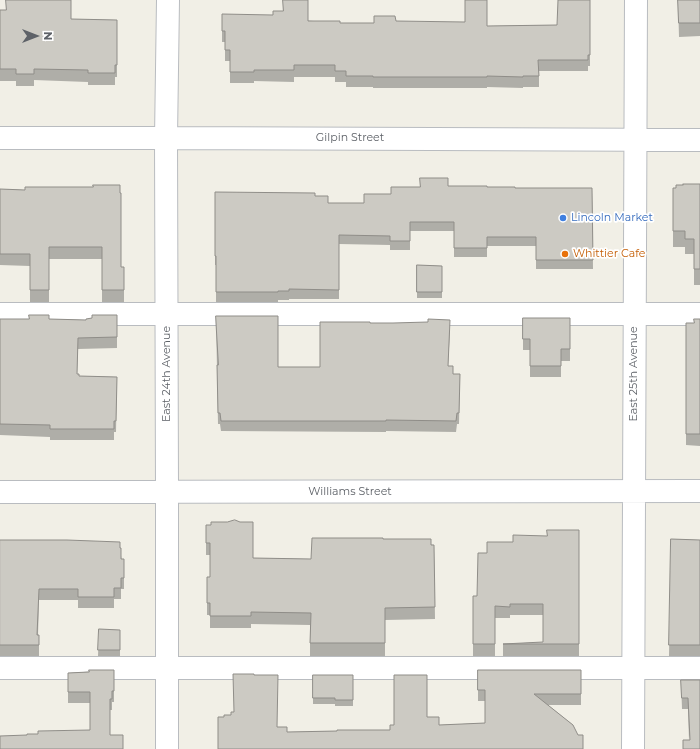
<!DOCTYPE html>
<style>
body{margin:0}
#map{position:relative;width:700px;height:749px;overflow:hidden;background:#f1efe6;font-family:Montserrat,sans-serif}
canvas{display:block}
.north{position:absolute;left:16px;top:16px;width:40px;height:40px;-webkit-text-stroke:3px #fff;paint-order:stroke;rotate:90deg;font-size:11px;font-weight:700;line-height:16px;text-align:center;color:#5e6268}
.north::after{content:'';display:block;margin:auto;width:14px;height:18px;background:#5e6268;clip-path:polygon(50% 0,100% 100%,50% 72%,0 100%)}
</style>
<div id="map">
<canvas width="700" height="749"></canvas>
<div class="north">N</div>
</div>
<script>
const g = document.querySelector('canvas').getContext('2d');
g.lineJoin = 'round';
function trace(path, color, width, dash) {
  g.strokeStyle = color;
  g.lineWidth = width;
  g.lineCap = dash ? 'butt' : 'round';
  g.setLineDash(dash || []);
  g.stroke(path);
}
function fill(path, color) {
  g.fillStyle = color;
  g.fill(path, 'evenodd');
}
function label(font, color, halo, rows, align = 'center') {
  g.font = font + ' Montserrat,sans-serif';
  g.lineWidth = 3.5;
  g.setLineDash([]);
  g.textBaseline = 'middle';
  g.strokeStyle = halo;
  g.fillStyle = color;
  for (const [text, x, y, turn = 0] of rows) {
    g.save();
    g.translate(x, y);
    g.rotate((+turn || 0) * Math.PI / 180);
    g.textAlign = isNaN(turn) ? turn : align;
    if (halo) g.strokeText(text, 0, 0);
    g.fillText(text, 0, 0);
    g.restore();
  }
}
const minor = new Path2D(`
 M0,138H166L700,140
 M0,314H700
 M0,492L700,491
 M0,668H700
 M167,749V492L166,138L168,0
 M633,749L636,0`);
const wall = new Path2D(`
 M590,0V66H588V71H539V87H523V88L487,87V88H373V87H346V82H335V77H294V82L254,81V83H230V61H225V42H222V14L340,23H374L396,21L487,26L557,25Z
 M678,0H700V36L679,37Z
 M0,10L71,19L117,20V77H115V85H88V82L34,80V86H16V81H0Z
 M700,184V285H694V254H685V247H673V188H676Z
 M448,186L515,188H592L593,269H536V246H487V257H454V231H410V250H390V245L339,244V299H289V300H278V302H216V265H215V192L315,196L328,203H364L391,194L420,187Z
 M93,187L121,267H124V302H102V259H49V302H30V266L0,265V189L25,190Z
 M417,265L442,266V298H417Z
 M117,315V348L78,349L77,374L79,376L117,377L116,432H114V440H50V437L0,435V319H49L86,320L92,318Z
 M216,316L278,367H320L370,323L450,331L448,366L453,374H460L459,424H457L456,432L386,431V432L221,431L220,424H218Z
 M523,318H570V361H561V377H530V350H523Z
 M700,319V446L686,445V323H694Z
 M206,525L253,558L311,559L383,539L434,545L435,619L385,620V656H310V625L251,624V628H210V615H207V577H210V555H206Z
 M579,530V656H503V644L543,642V615H510V618H495V656H473V596H477L487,553L513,542L547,536Z
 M671,539L700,540V656H669Z
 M0,540L120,548L124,578V589H121V599H114V608H78V600H39L38,635H39V656H0Z
 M99,629L120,630V656H98Z
 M114,670V702H112V710H110V735H27L90,730V703H68V673Z
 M478,670H581V705H548L573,725L218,749L224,717L231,715L234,712L254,675L277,727L287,732L390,730L394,725L427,717L439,725L485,723V701H478Z
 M313,675H353V706H335V704H313Z
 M681,680H700L689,740L688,709H682Z`);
const building = new Path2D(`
 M6,0H71V19L117,20V65H115V73H88V70L34,69V74H16V69H0V10H6Z
 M283,0H308V21H340V23H374V16H395L396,21L465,22V0H487V26L557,25L558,0H590V55H588V60H538L539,76H523V77L487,76V77H373V76H346V71H335V65H294V70H254V72H230V50H225V31H222V14L273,15V11H283Z
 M678,0H700V23H679Z
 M420,178H448V186H487V187H515V188H592L593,260H536V237H487V248H454V222H410V241H390V236L339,235V290L289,289V291H278V292H216V256H215V192L315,193V196H328V203H364V194H391V187H420Z
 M683,184H700V269H694V239H685V231H673V188H676V185H683Z
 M93,185H120V193H121V267H124V290H102V247H49V290H30V254H0V189L25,190V187H93Z
 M417,265L442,266V292H417Z
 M29,315H49V319L86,320V319L92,318V315H117V337L78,338L77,374H79V376L117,377L116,421H114V429H50V425L0,424V319H29Z
 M216,316H278V367H320V322H370V323H393L428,322V319L450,320L448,366H453V374H460L459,413H457L456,421L386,420V421H221L220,413H218L217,365H218Z
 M523,318H570V349H561V366H530V339H523Z
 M694,319H700V434H686V323H694Z
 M235,520L240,522H253V558L311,559L312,538H383V539H431V545H434L435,607L385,608V643H310L311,613L251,612V616H210V603H207V577H210V543H206V525H211V522H227Z
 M547,530H579V644H503L543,642V604H510V607L495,606V644H473V596H477L478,553H487V542H513V535L547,536Z
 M671,539L700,540V645H669Z
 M0,540H67L120,542V548H121V559H124V578H121V588H114V597H78V589H39L37,635H39V645H0Z
 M99,629L120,630V650H98Z
 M89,670H114V691H112V699H110V735H123V749H0V736L27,735V734H38V731L90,730V692H68V673L89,672Z
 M478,670H581V694H534L573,725L578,735H583V749H218V717H224V715H231V712H234L233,674H254V675H278L277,727H287V732L337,731V730H390V725H394V675H427V717H439V725L485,723V690H478Z
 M313,675H353V700H335V698H313Z
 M681,680H700V749H683V740H690L688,698H682Z`);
const markers = [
 [563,218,4,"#3f7fe0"],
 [565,254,4,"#e8710a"]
];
const streetNames = [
 ["Gilpin Street",350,138],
 ["East 24th Avenue",167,374,-90],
 ["East 25th Avenue",634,374,-90],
 ["Williams Street",350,492]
];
const shopNames = [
 ["Lincoln Market",571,218]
];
const foodNames = [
 ["Whittier Cafe",573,254]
];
trace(minor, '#b9bcc0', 24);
trace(minor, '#fff', 22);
fill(wall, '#afaea8');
fill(building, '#cccac3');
trace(building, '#8f8d88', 1);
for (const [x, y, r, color] of markers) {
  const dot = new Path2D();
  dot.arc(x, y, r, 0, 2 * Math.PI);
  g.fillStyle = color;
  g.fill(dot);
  trace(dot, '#fff', 1.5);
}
label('11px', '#5e6268', '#fff', streetNames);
label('11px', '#366cbe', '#fff', shopNames, 'left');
label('11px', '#c56008', '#fff', foodNames, 'left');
</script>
